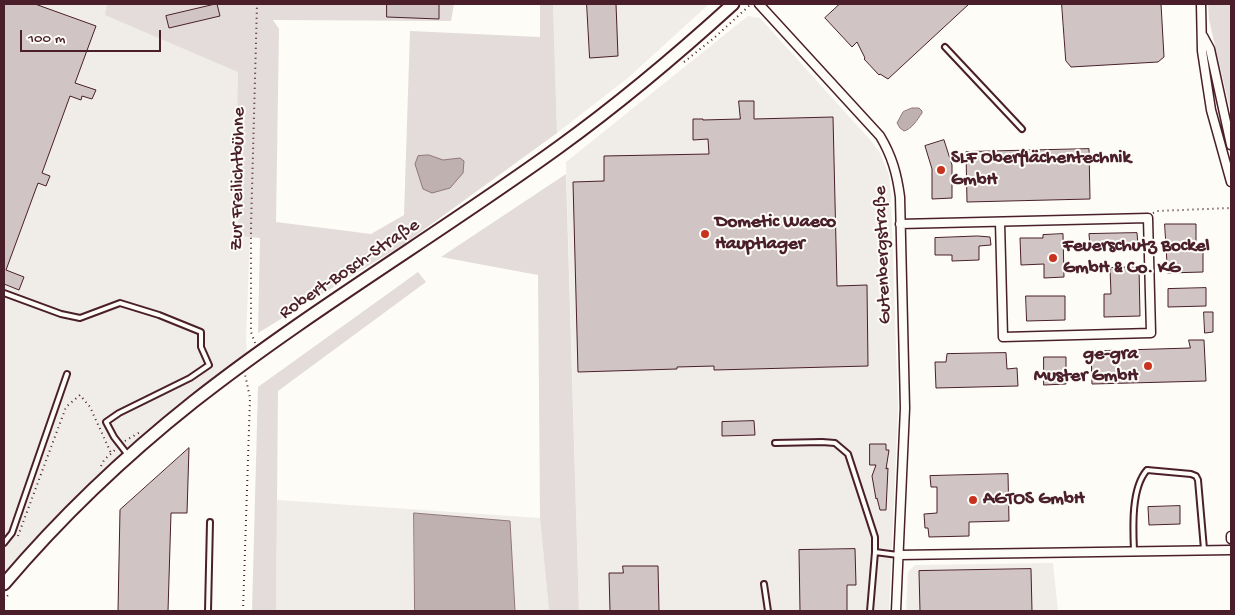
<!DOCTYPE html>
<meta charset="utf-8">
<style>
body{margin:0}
#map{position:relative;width:1235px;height:615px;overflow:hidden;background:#fdfcf7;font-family:"Gochi Hand",sans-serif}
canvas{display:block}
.frame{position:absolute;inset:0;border:5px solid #4a1f2b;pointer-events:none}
.scale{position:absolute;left:20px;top:30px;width:141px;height:22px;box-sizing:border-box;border:2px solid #4a1f2b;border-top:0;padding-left:6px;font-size:15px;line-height:18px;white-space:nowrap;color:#4a1f2b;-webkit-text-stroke:4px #fdfcf7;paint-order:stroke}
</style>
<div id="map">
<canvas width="1235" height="615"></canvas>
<div class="frame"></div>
<div class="scale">100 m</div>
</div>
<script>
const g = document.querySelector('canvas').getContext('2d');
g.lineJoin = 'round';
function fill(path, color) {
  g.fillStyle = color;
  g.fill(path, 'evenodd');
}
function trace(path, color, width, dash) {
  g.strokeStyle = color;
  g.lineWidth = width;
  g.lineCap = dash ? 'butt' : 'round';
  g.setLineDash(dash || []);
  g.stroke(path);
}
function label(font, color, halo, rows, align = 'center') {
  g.font = font + ' "Gochi Hand",sans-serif';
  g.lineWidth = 4;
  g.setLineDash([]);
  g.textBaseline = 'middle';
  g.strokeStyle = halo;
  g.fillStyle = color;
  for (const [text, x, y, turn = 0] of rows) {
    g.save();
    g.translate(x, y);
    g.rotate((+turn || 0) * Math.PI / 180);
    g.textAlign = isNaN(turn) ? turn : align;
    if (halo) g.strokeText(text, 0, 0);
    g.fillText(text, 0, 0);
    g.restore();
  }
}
const built = new Path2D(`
 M4,4H256L255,112L246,339L247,357L32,544L4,576Z
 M553,4H709L629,77L557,133Z
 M748,16L760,18L872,142L880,153L889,175L891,198L898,409L889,611H579L566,162Z
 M277,500L540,518L549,611H276Z
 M1053,563L1058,611H906L908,572L915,565Z`);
const green = new Path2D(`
 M107,4H454L451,21L273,20L279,29L276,222L371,234L404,215L410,31L540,37V4H553L557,133L404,244L258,333L260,238L241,236L236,208L238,72L105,15Z
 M1208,4H1231V114L1209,20Z
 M566,174L579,611H549L540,518L538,275L441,257Z
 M418,272L426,282L278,391L276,611H252L258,387Z`);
const water = new Path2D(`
 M912,108H919L922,111V113C917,120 912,129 904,131L900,128L897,123L903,112Z
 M429,155L443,160L460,158L464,161L463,173L450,188L432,193L423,189L415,164L418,156Z
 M414,513L510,521L515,611H415Z`);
const building = new Path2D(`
 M4,4H35L96,26L75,83L96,90L92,99L82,96L81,100L70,96L42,173L50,176L46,186L38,183L6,270L24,277L19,290L4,284Z
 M217,4L220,16L169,28L166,16Z
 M387,4H439V19L387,17Z
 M587,4H616L618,56L590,58Z
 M840,4H969L888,79L880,74L879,75L864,59L865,58L857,42L852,47L825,18Z
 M1062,4H1161L1164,57L1158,62L1071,67L1066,61Z
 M739,101H754V119L833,117L837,286L867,285L868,366L714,370V366L677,367V369L578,372L573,182L604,181V156L709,154L708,139L693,140V119H703V120L740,119Z
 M944,140L952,165V198L932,199V169L925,146Z
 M1089,149L1090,199L967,202L966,152Z
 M1165,224H1196V250H1203V272L1168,273Z
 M1137,233L1138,245L1090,246L1089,234Z
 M1063,234L1064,277L1044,278V264L1021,265L1020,238H1043V235Z
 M978,236L990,237L991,245L979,246V260L952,261V255H935V238Z
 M1139,267L1140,316L1104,317V294H1111L1110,268Z
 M1206,288V306L1168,307V289Z
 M1026,296H1065V320L1027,321Z
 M1204,312H1213V332L1205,333Z
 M1189,340H1204L1206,381L1092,384L1091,351L1190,348Z
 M1006,353L1007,369L1017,368L1018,386L936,388L935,362H946L947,354Z
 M1044,357H1066V384L1044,385Z
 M754,421L755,435L722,436V422Z
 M870,444H886V450H889L886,469L888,468L886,510H880L877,498L876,499L872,476L876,465H870Z
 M189,448L187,513H171L168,611H118L120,510Z
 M1008,474L1009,521L969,522V536L929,537L928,528H925L924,514L937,513V487H931L930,476Z
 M1180,506V524L1149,525L1148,507Z
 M855,549L856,585H847V611H800L799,550Z
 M623,566H658L659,611H610L609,573H623Z
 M1031,569L1032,611H920L919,571Z`);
const path = new Path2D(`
 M684,62L714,38L750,5
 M1153,213L1157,211L1231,208
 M255,343L251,332V227L257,4
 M125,441L140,432
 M101,466L104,460L116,449
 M18,536L66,407L80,395L90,407L111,453
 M4,600L9,594
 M243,611L250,398L245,374`);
const lane = new Path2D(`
 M945,47L1022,129
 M4,293L61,314L80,318L120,303L159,315L201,332V347L209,365L190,378L119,413L106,422L114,437L128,455
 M775,443L822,442L835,443L848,454L875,537V552L898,555
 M4,543L12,533L67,374
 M1134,551C1133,528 1131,488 1147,470L1191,474L1196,476L1198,480L1204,549
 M764,584L768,611
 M208,611L210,522
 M870,611L875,552`);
const street = new Path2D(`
 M759,4L880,136C892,156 897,174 900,197L905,408L896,611
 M1201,4L1202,51L1211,110L1231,182
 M1203,36L1210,49L1231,145
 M900,224L1148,218L1151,333L1003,337L1000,222
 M1231,536V539
 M898,555L1231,550`);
const secondary = new Path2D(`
 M4,584C60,518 125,456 193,402C310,310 439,234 559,147C620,103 678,54 733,4`);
const markers = [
 [941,170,5,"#c8321e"],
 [705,234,5,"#c8321e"],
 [1053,258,5,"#c8321e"],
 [1148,366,5,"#c8321e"],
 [973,500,5,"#c8321e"]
];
const poiNames = [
 ["SLF Oberflächentechnik",951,159],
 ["GmbH",951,181],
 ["Dometic Waeco",715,223],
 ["Hauptlager",715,245],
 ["Feuerschutz Bockel",1063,247],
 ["GmbH & Co. KG",1063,269],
 ["ge-gra",1138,355,"right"],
 ["Muster GmbH",1138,377,"right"],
 ["AGTOS GmbH",983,500]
];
const streetNames = [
 ["Zur Freilichtbühne",239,179,-89],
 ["Gutenbergstraße",884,255,-92],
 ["Robert-Bosch-Straße",350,270,-34]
];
fill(built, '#f0ece8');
fill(green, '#e3dcda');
fill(water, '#c0b1b1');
trace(water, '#91777b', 1);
fill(building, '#d0c5c4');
trace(building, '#4a1f2b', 1);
trace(lane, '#4a1f2b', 8);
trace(street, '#4a1f2b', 11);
trace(secondary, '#4a1f2b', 15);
trace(path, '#4a1f2b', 2, [1, 4]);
trace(lane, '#fdfcf7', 4);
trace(street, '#fdfcf7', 8);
trace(secondary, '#fdfcf7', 11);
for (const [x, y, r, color] of markers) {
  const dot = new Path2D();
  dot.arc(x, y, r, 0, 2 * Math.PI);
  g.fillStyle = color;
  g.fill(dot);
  trace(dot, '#fdfcf7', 2);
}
label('bold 19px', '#4a1f2b', '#fdfcf7', poiNames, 'left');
label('19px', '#4a1f2b', '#fdfcf7', streetNames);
</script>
